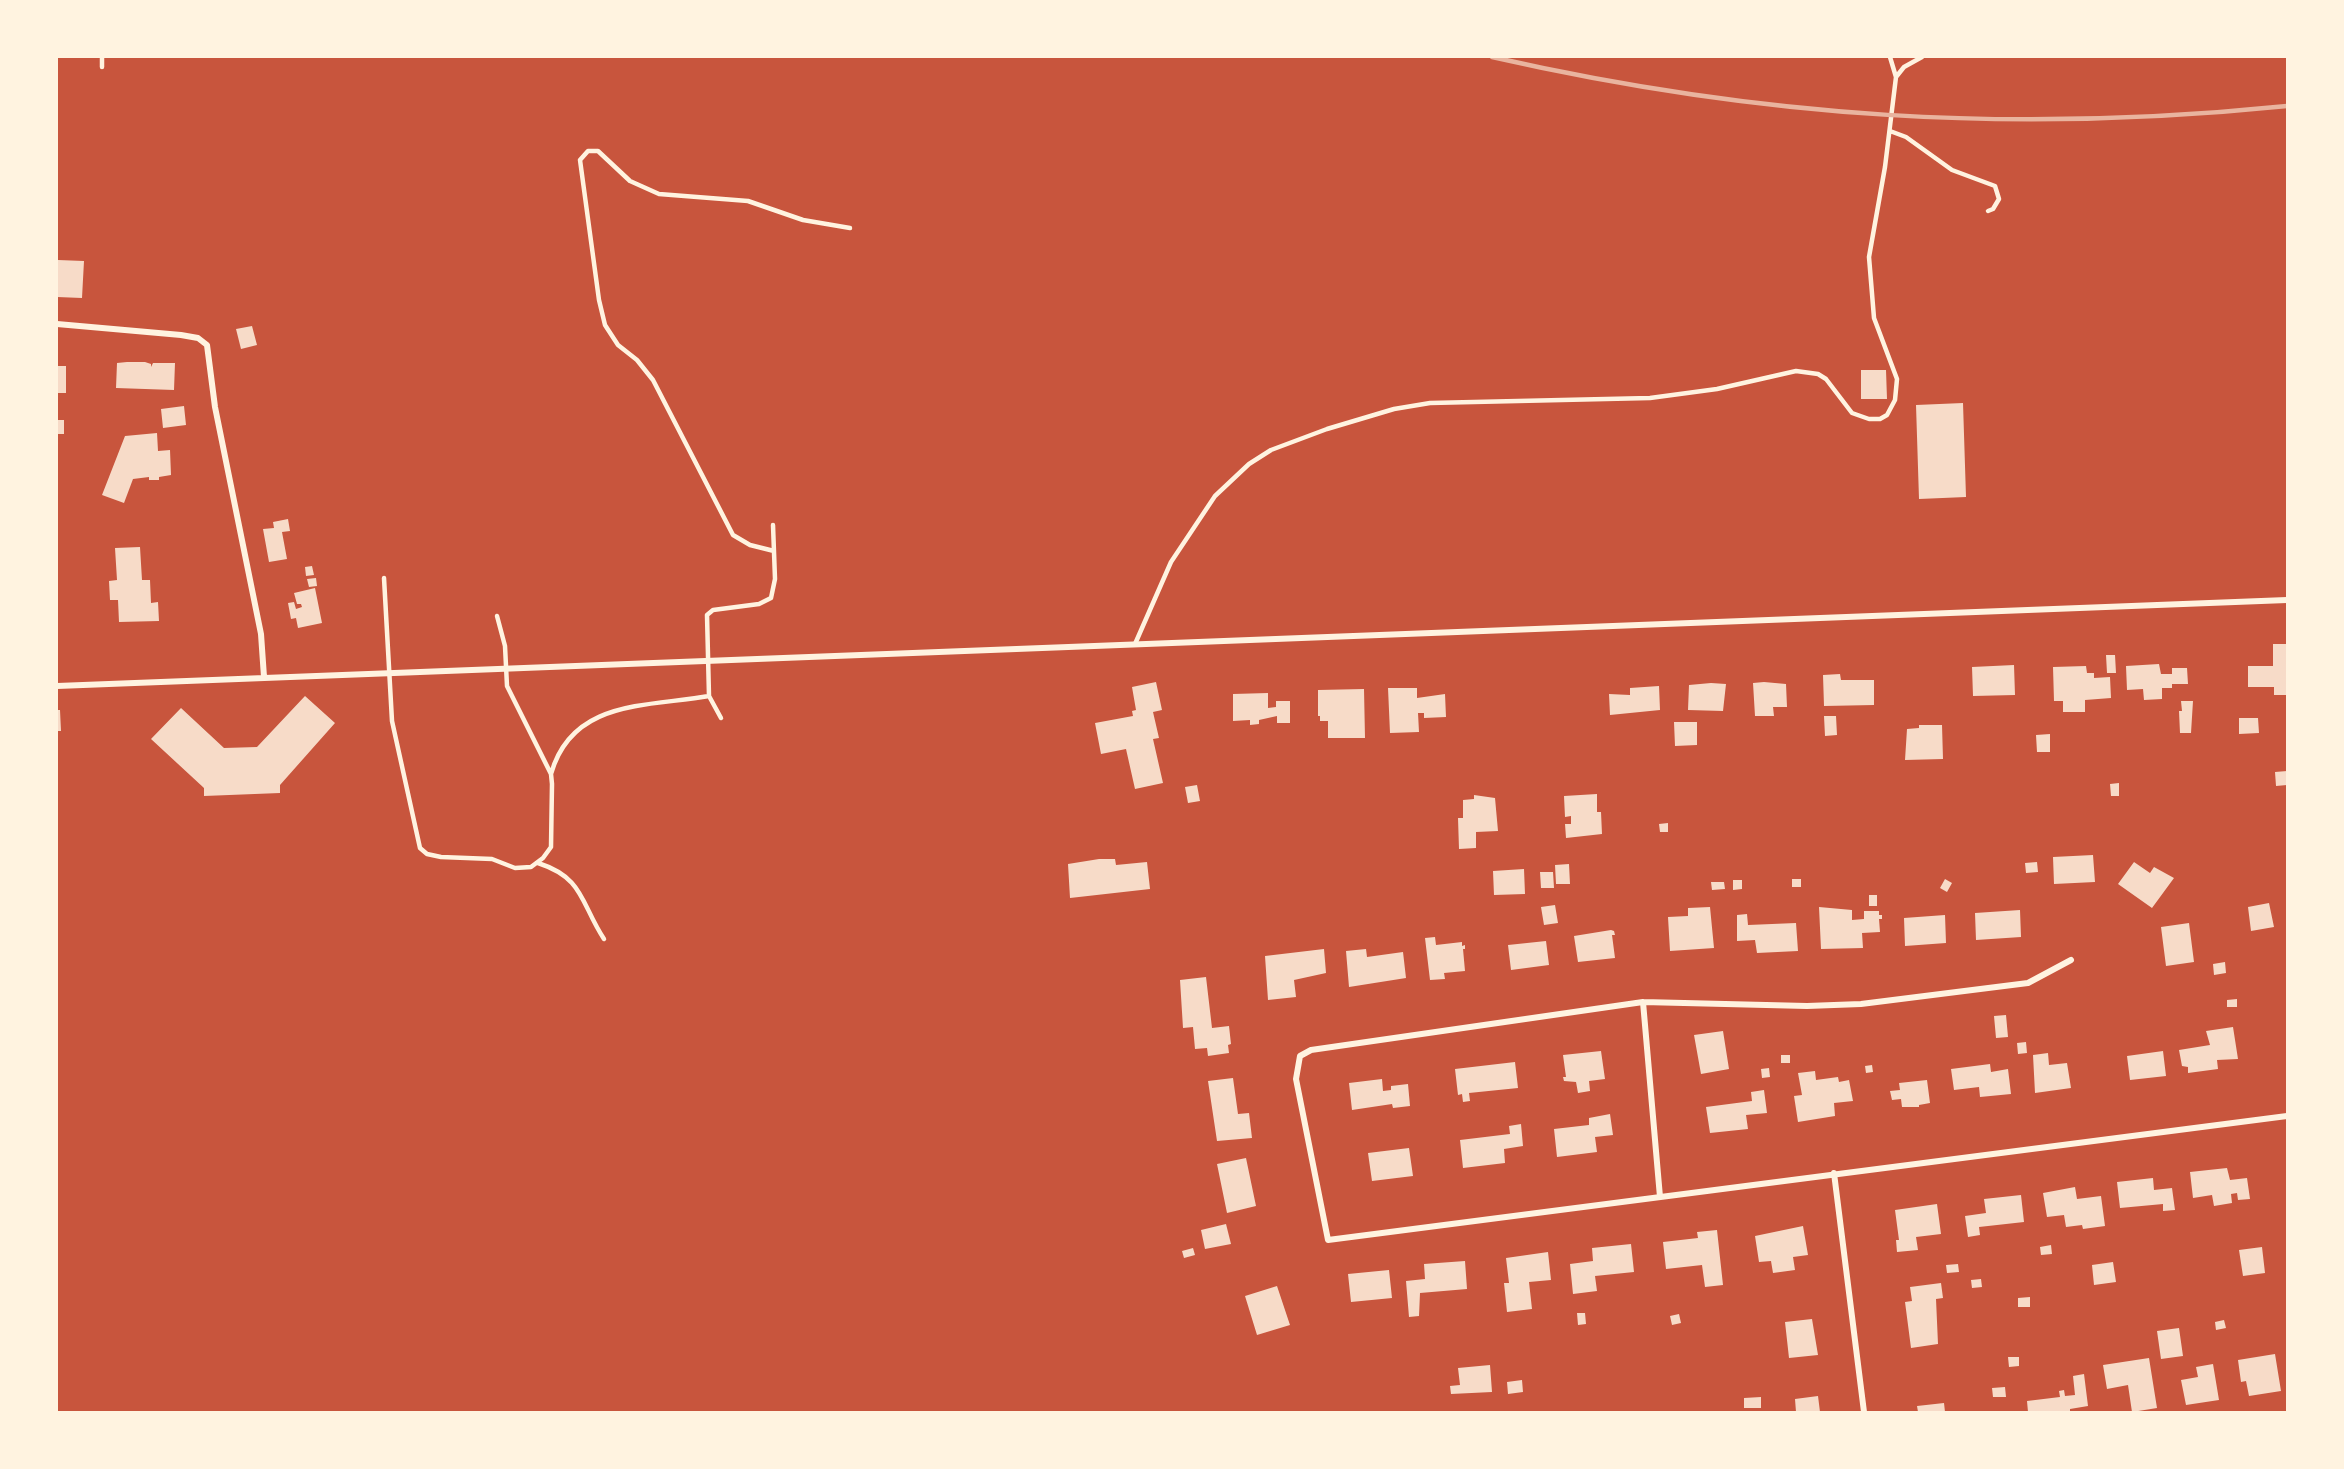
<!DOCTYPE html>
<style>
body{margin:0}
#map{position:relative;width:2344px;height:1469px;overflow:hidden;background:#c8553d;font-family:"Fira Sans Condensed",sans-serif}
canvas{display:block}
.frame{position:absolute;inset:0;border:58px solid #fff3e0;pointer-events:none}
</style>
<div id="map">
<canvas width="2344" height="1469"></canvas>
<div class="frame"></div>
</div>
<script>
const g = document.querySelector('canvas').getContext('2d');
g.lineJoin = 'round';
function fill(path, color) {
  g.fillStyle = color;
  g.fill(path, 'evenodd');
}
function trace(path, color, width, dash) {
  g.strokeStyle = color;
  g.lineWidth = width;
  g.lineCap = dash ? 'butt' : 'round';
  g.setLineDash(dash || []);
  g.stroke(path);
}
const building = new Path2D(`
 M58,260L84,261L82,298L57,297Z
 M252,326L257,345L241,349L236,329Z
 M127,362H145L151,364V367L153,363H175L174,390L116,388L117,363Z
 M57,366H66V393H57Z
 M1861,370H1886L1887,399H1861Z
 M1963,403L1966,497L1919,499L1916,405Z
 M184,406L186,425L163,428L161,409Z
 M57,420H64V434H57Z
 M157,433L158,451L170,450L171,475L159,477V480H149V477L133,479L124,503L102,495L125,436Z
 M288,519L290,531L282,532L287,559L269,562L263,529L274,528L273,522Z
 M140,547L142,580H150L151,603L158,602L159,621L119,622L118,600H110L109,581L117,580L115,548Z
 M312,566L314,575L306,576L305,567Z
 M316,578L317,586L309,587L307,579Z
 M315,588L322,623L298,628L296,618L291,619L288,603L294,602L296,609L302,607L301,604H297L294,593Z
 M2273,644H2287V695H2274V687H2248V666H2273Z
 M2106,655H2115L2116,673H2107Z
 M2159,664L2161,674H2172V668H2187L2188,684H2172V688H2162V699L2144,700L2143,689L2127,690L2126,666Z
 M2014,665L2015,695L1973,696L1972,667Z
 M2086,666L2087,673H2094V678L2110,677L2111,698L2085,700V712H2063V701H2054L2053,667Z
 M1840,674L1841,680H1874V705L1824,706L1823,675Z
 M1156,682L1162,710L1153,712L1159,738L1153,739L1163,783L1135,789L1126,749L1101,754L1095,723L1133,716L1132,711L1136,710L1132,687Z
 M1764,682L1786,684L1787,707H1773L1774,716H1755L1753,683Z
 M1711,683L1726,684L1723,711L1688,710L1689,685Z
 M1659,686L1660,710L1610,715L1609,694L1630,695V688Z
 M1388,688H1417V698L1445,694L1446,717L1424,718V713H1418L1419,732L1390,733Z
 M1364,689L1365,738H1328V721H1320V716H1318V690Z
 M1268,693V708L1276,707V701H1290V723H1277V716L1259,720V724L1250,725V720L1233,721V694Z
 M305,696L335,723L280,785V793L204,796V788L151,739L181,708L224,748L257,747Z
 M2181,701H2193L2191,733H2180L2179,711H2182Z
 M57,710H60L61,731H57Z
 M1824,716H1836L1837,735L1825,736Z
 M2239,718H2258L2259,733L2239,734Z
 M1674,722H1697V745L1675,746Z
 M1919,725H1942L1943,759L1905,760L1907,729L1919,728Z
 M2050,734V752H2037L2036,735Z
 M2287,771V785L2276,786L2275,772Z
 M2119,783V796H2111L2110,784Z
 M1197,785L1200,801L1188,803L1185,787Z
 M1597,794V812H1601L1602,834L1566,838L1565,824H1571V816L1565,817L1564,796Z
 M1474,795L1495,798L1498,831L1476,832V848L1459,849L1458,818H1463V800L1474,799Z
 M1668,823V832H1660L1659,824Z
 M2093,855L2095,882L2054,884L2053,857Z
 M1099,859H1115L1116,865L1147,862L1150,889L1070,898L1068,864Z
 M2037,862L2038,872L2026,873L2025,863Z
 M2134,862L2150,873L2154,867L2174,878L2152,908L2118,884Z
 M1569,864L1570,884H1556L1555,865Z
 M1524,869L1525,894L1494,895L1493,871Z
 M1540,872H1553L1554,888H1541Z
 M1792,879H1801V887H1792Z
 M1945,879L1952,883L1947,892L1940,888Z
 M1733,880H1742V889L1733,890Z
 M1711,882H1724L1725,889L1712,890Z
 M1869,895H1877V906H1869Z
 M2269,903L2274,927L2251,931L2248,907Z
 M1555,905L1558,923L1544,925L1541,907Z
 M1710,907L1714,948L1670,951L1668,917L1688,916V908Z
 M1819,907L1852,910V920L1864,919V911H1879V915H1882V919H1879L1880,932L1862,933L1863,948L1821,949Z
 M2020,910L2021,937L1976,940L1975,913Z
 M1747,914L1748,925L1796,923L1798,951L1757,953L1755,940L1737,941V915Z
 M1945,915L1946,943L1905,946L1904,918Z
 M2189,923L2194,962L2166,966L2161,927Z
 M1611,930L1614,931L1615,935H1612L1615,958L1578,962L1574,936Z
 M1435,937L1436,945L1462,942V946L1465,945V949H1463L1465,971L1444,973L1445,979L1430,980L1425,938Z
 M1546,941L1549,965L1511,970L1508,945Z
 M1324,949L1326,973L1294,980L1296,997L1268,1000L1265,956Z
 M1366,949L1367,957L1403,952L1406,978L1349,987L1346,951Z
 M2225,962L2226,973L2214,975L2213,964Z
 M1206,977L1212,1028L1229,1026L1231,1044L1228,1045L1229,1053L1208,1056L1207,1048L1195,1049L1193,1027L1183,1028L1180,980Z
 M2237,999V1007H2227V1000Z
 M2006,1015L2008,1037L1996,1038L1994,1016Z
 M2233,1027L2238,1059L2217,1060L2218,1069L2188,1073V1067L2182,1066L2179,1050L2210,1045L2206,1031Z
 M1723,1031L1729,1069L1701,1074L1694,1035Z
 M2026,1042L2027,1053L2018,1054L2017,1043Z
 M1601,1051L1605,1079L1589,1081L1590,1091L1578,1093L1576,1082L1564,1081L1563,1077H1566L1563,1055Z
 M2163,1051L2166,1076L2130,1080L2127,1056Z
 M2048,1053L2049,1065L2067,1063L2071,1088L2035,1093L2033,1055Z
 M1781,1055H1790V1063H1781Z
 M1515,1062L1518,1088L1469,1093L1470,1101L1463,1102L1462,1094L1458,1095L1455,1069Z
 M1990,1064L1991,1072L2008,1069L2011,1094L1980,1097L1979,1087L1954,1090L1951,1069Z
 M1872,1065L1873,1072L1866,1073L1865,1066Z
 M1769,1068L1770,1077L1762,1078L1761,1069Z
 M1815,1071L1816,1080L1838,1077L1839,1082L1849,1080L1853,1101L1834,1103L1835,1116L1798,1122L1794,1096L1802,1095L1798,1073Z
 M1233,1078L1238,1114L1249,1113L1252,1138L1217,1141L1208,1081Z
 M1382,1079L1383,1091L1391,1090V1086L1408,1084L1410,1106L1393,1108L1392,1104L1352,1110L1349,1083Z
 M1927,1080L1930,1103L1919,1105V1107H1902L1901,1099L1892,1100L1890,1091L1900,1090L1899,1083Z
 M1764,1090L1767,1113L1746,1115L1748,1129L1710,1133L1706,1107L1752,1101L1751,1092Z
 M1610,1114L1613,1135L1595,1137L1597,1152L1557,1157L1554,1129L1589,1125V1118Z
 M1521,1124L1523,1146L1504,1149L1505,1163L1463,1168L1460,1140L1510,1134L1509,1126Z
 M1409,1148L1413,1176L1372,1181L1368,1153Z
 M1246,1158L1256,1206L1227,1213L1217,1164Z
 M2227,1168L2230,1180L2247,1178L2250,1199L2238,1200L2237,1193L2231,1194L2232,1203L2214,1206L2212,1195L2193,1198L2190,1172Z
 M2153,1178L2154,1190L2172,1188L2175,1210L2163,1211V1204L2120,1208L2117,1182Z
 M2075,1187L2077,1199L2101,1196L2105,1226L2083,1229L2082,1225L2066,1227L2064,1215L2047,1217L2043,1193Z
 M2021,1195L2024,1222L1979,1227L1980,1235L1968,1237L1965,1216L1986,1213L1984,1199Z
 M1937,1204L1941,1234L1916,1237L1918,1250L1897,1252L1896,1240H1899L1895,1210Z
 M1226,1224L1231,1244L1205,1249L1201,1230Z
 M1803,1226L1808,1255L1793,1257L1795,1270L1773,1273L1771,1261L1759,1262L1755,1236Z
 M1717,1230L1723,1285L1705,1287L1702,1265L1666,1269L1663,1242L1698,1238L1697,1232Z
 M1631,1244L1634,1272L1595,1276L1597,1291L1573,1294L1570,1264L1593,1261L1592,1248Z
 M2051,1245L2052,1254L2041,1255L2040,1247Z
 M2262,1247L2265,1273L2243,1276L2239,1250Z
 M1193,1248L1195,1255L1184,1258L1182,1251Z
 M1548,1252L1551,1280L1529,1282L1532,1309L1507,1312L1504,1283H1509L1506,1258Z
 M1465,1261L1467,1289L1420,1293L1419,1316L1409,1317L1406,1281L1425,1279L1424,1264Z
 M2113,1262L2116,1282L2094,1285L2092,1265Z
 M1958,1264L1959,1272L1947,1273L1946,1265Z
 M1389,1270L1392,1298L1351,1302L1348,1274Z
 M1981,1279L1982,1287L1972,1288L1971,1280Z
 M1941,1283L1943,1298L1936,1299L1938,1344L1911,1348L1905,1302L1912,1301L1910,1287Z
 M1277,1286L1290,1325L1257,1335L1245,1296Z
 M2030,1297V1307H2018V1298Z
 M1577,1313H1585L1586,1324L1578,1325Z
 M1679,1314L1681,1323L1672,1325L1670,1316Z
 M1812,1319L1818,1355L1789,1358L1785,1322Z
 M2224,1320L2226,1328L2216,1330L2215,1322Z
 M2179,1328L2183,1356L2161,1359L2157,1331Z
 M2275,1354L2281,1391L2249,1396L2246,1381L2241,1382L2238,1360Z
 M2008,1357H2019V1366L2009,1367Z
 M2149,1358L2157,1408L2132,1412L2128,1385L2107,1389L2103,1365Z
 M2213,1364L2219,1400L2186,1405L2181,1380L2198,1377L2196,1367Z
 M1490,1365L1492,1392L1451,1394L1450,1386L1460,1385L1458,1368Z
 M2084,1374L2088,1406L2070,1409V1412H2028L2027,1401L2060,1397L2059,1391L2064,1390L2065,1396L2075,1395L2073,1376Z
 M1522,1380L1523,1392L1508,1394L1507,1382Z
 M2005,1387L2006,1397H1993L1992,1388Z
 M1818,1396L1820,1412H1796L1795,1399Z
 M1761,1397V1408H1744V1398Z
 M1944,1403L1945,1412H1918L1917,1406Z`);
const service = new Path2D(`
 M102,57V67
 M1896,77L1904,67L1922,57
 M1890,131L1906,137L1952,170L1995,186L1999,199L1993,209L1988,211
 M774,551L750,545L733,535L653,380L637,360L618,345L605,325L599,300L580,160L588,151H598L630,181L659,194L748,201L803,220L850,228
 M384,578L392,721L420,848L427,854L441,857L492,859L515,868L531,867L543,858L551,847L552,784L551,774L507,686L505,646L497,616
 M1135,644L1171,562L1215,496L1249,464L1271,450L1327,429L1394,409L1430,403L1650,398L1717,389L1796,371L1818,374L1826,379L1852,413L1869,419H1880L1887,415L1895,400L1897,379L1874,318L1869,257L1885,167L1896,77L1890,57
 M709,696L721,718
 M551,774C572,699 648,707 709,696L707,615L713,610L759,604L771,598L775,579L773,525
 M538,863C584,878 580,902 604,939`);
const minor = new Path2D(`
 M57,324L181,335L198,338L207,345L215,407L261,634L264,677
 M57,686L2287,600
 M2071,960L2028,983L1861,1004L1807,1006L1643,1002L1311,1050L1300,1056L1296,1079L1328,1240L2287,1116
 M1643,1002L1660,1197
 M1834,1173L1864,1412`);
const rail = new Path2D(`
 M1492,57C1761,118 2013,134 2287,106`);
fill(building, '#f7dbc8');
trace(service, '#fff3e0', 4.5);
trace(minor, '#fff3e0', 6);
trace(rail, '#e9b49f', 4.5);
</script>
